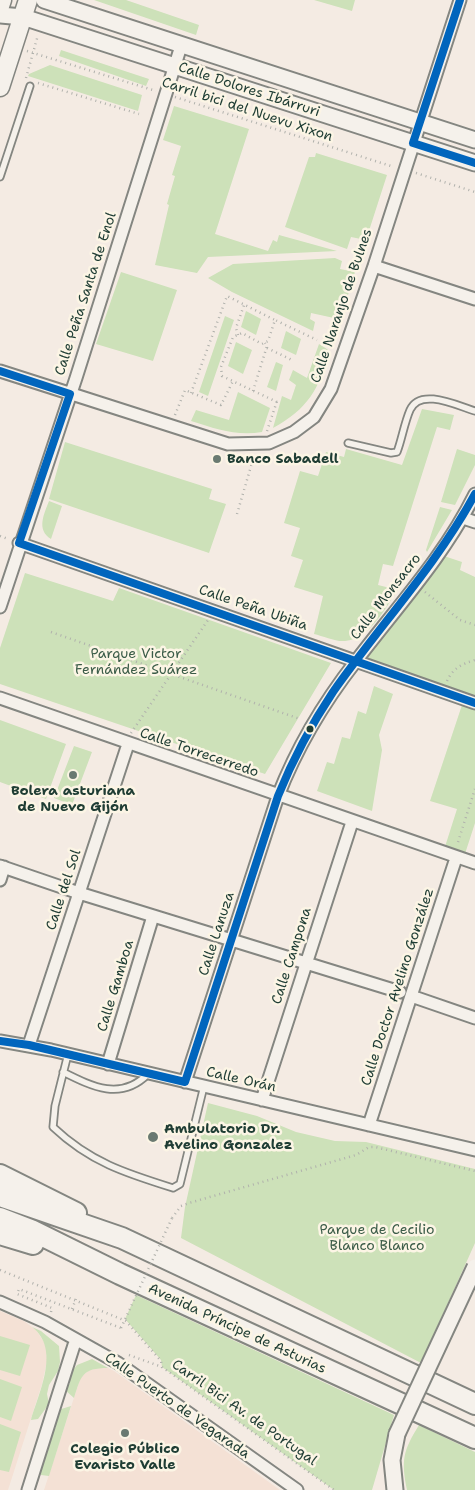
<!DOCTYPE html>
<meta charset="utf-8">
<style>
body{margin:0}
canvas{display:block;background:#f4ebe3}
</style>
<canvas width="475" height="1490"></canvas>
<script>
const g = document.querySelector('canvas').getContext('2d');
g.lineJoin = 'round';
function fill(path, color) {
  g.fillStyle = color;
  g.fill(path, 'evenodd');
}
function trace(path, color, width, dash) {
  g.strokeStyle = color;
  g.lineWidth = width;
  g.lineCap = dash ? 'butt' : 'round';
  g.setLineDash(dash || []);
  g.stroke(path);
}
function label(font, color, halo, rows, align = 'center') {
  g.font = font + ' "Shantell Sans",sans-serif';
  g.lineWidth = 5;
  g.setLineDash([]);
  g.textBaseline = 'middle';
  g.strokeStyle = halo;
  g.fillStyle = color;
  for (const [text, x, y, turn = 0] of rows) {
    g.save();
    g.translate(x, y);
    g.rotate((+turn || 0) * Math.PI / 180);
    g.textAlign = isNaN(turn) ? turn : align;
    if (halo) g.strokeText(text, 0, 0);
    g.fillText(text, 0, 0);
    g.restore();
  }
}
const built = new Path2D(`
 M0,1311L24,1321L36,1330L46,1345L47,1361L42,1384L8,1490H0Z
 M106,1367L114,1371L280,1490H44L81,1376L90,1370Z`);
const green = new Path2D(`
 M94,0H126L199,25L196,35Z
 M314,0H355L352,11Z
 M61,50L149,79L146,86L59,56Z
 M50,65L142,95L138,111L28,76L29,74Z
 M174,106L249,129L215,234L268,251L273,240L277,242L279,235L337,251L208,257L197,273L155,265L169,205L167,204L175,176L172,175L181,146L163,140Z
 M316,153L387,175L366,240L351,237L347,249L285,227L309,157H315Z
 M335,258L342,261L340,269L355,272L344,308L334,318L311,313L310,319L315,322L313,331L232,292L208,278L233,264Z
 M121,272L177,290L153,361L96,344Z
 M246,311L261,319L256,335L241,327Z
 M225,316L234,320L208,396L199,392Z
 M286,331L301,339L296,355L281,348Z
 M236,342L252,350L243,374L228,366Z
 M319,344L330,351C319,389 308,409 273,428L282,396L291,400L296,385L289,380L293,370L307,378Z
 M276,362L283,365L276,391L267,387Z
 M238,392L270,408L262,432C236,436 216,429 191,421L196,410L229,420Z
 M422,409L454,415L450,430L437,427L393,566L383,564L378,585L398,590C385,608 370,639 345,641C336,642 323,636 314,634L323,596L294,587L303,560L291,556L300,528L284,523L300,471L318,476L326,452L344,457L346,449L402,465Z
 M65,442L212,489L209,499L226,504L209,553L49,499Z
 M457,449L475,455V465L455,505L441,502Z
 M49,501L62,506L51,539C36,530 44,514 49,501Z
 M440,507L452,510L427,552L426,550Z
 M438,554L462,562L460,570L475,577V823L463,860L443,853L457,809L430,801L464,699L356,660Z
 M25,573L113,601L119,588L331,663L265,774L0,684V648Z
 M374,686L393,694L379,735L382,750L372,811L317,791L327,762L334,764L342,737L350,739L358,711L366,714Z
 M0,720L66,744L46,799L0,782Z
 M74,746L92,752L72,805L54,798Z
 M208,1103L257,1116L296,1132L335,1141L366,1142L475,1169V1243L421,1363L181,1238L185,1207Z
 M136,1295L394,1415L372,1490H334L162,1367L161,1360L125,1319Z
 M32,1327L41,1331L59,1346L60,1362L58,1371L49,1385L47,1394L49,1404L38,1419L31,1420C39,1392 61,1349 32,1327Z
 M0,1336L30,1345L20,1376L0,1370Z
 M92,1359L108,1368C82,1368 81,1376 74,1398L65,1390V1386L70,1384V1374L77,1365Z
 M0,1379L22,1387L11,1421L0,1417Z
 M71,1406L49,1476L41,1475L38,1467L48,1451V1440L56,1427L55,1416L58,1410Z
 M0,1424L21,1432L9,1472L0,1470Z
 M419,1425L475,1452V1490H407C401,1460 403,1451 419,1425Z`);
const path = new Path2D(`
 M27,51L156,91
 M26,78L38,35
 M38,83L139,114
 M175,97L394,167
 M416,173L475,192
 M238,335L236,328L244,305
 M267,348L292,360
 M253,391L267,346L265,343
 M191,393L227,296L275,320
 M277,402L222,376L221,367L233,337L242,333L262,344L268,341L275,320L317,340
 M175,415L185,390L221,405L233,381
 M267,431L278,398
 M237,514L254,456
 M0,536L8,539
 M425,592L460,620L475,625
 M51,632L300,719
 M447,681C453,668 462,664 475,660
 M131,733L208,620
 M458,842L475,789
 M172,1218L181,1206L189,1203L356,1155L369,1147H375L475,1171
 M0,1270L126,1321L161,1361L162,1367L334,1490
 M72,1309L76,1299
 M51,1312L52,1308L17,1294L19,1289L121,1328
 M129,1355L162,1367`);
const lane = new Path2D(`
 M0,177L30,86
 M348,443L391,453L397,452C402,439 404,424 410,410C420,387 458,406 475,411
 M68,1054L55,1106L53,1127C90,1162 125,1173 173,1188L180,1184L204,1086
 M63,1072C93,1087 121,1101 148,1074`);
const street = new Path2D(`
 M374,266L475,299
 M0,371L228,444L269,443L294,432L314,417L331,389L374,266L460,0
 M463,518L475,522
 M19,543L475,703
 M0,607L76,378L181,46
 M0,698L475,863
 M0,866L79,893L400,992
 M0,880L4,867
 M417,998L475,1018
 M0,1041L51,1050L475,1150
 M29,1045L128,744
 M108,1064L153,916
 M185,1082L278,796C297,747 324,702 356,661C397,607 445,555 475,494
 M262,1100L352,822
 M369,1125L456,858
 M0,1302L45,1322L118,1363L297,1490
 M28,1490L74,1345`);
const secondary = new Path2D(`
 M44,0L475,140
 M0,15L23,17L475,163
 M395,1490L392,1460L397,1434`);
const primary = new Path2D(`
 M0,6L2,0
 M0,87L28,0`);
const highway = new Path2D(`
 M0,1175L76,1213
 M0,1196L122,1238L475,1404
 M0,1218L31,1230L120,1274L475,1438
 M0,1234L33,1244`);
const pathBridge = new Path2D(`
 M121,1328L172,1218`);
const secondaryBridge = new Path2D(`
 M397,1434L475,1267`);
const bus1 = new Path2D(`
 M460,0L413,143L475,163
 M0,371L70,394L19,543L475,703
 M0,1041L29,1045L185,1082L278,796C293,759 311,725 333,692C380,625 436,566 475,494`);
const markers = [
 [217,459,5,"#6a7a71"],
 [310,729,4.5,"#1f3d34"],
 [73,775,5,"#6a7a71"],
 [153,1137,6,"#6a7a71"],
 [125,1433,5,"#6a7a71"]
];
const streetNames = [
 ["Calle Dolores Ibárruri",249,90,18],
 ["Carril bici del Nuevu Xixon",247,110,18],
 ["Calle Peña Santa de Enol",86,294,-72],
 ["Calle Naranjo de Bulnes",342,306,-71],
 ["Calle Monsacro",386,597,-52],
 ["Calle Peña Ubiña",253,608,19],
 ["Calle Torrecerredo",199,753,19],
 ["Calle del Sol",64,890,-72],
 ["Calle Lanuza",217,934,-72],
 ["Calle Campona",292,956,-72],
 ["Calle Gamboa",116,986,-73],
 ["Calle Doctor Avelino González",398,987,-72],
 ["Calle Orán",241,1080,13],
 ["Avenida Príncipe de Asturias",237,1329,25],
 ["Calle Puerto de Vegarada",177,1406,35],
 ["Carril Bici Av. de Portugal",244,1413,35]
];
const poiNames = [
 ["Banco Sabadell",227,459],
 ["Bolera asturiana",73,791,"center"],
 ["de Nuevo Gijón",73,807,"center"],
 ["Ambulatorio Dr.",164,1129],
 ["Avelino Gonzalez",164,1145],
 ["Colegio Público",125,1449,"center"],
 ["Evaristo Valle",125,1465,"center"]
];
const parkNames = [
 ["Parque Victor",136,654],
 ["Fernández Suárez",136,670],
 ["Parque de Cecilio",377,1230],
 ["Blanco Blanco",377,1246]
];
fill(built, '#f4e1d5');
fill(green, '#cde1b9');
trace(lane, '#848681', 9);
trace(street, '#848681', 15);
trace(secondary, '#848681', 19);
trace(primary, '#848681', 21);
trace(highway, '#848681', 24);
trace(path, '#b0b1ac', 2.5, [1, 4]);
trace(lane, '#f5f1eb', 5.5);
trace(street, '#f5f1eb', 11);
trace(secondary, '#f5f1eb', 15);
trace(primary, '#f5f1eb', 18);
trace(highway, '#f5f1eb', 20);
trace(secondaryBridge, '#848681', 19, []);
trace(pathBridge, '#b0b1ac', 2.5, [1, 4]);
trace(secondaryBridge, '#f5f1eb', 15);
trace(bus1, '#0065bd', 8);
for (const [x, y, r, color] of markers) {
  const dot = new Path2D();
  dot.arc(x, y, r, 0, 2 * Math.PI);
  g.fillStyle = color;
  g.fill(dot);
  trace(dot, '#fcf5e5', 2);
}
label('14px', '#1f3d34', '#fcf5e5', streetNames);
label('bold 14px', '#1f3d34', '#fcf5e5', poiNames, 'left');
label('14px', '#3b5c48', '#fcf5e5', parkNames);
</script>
